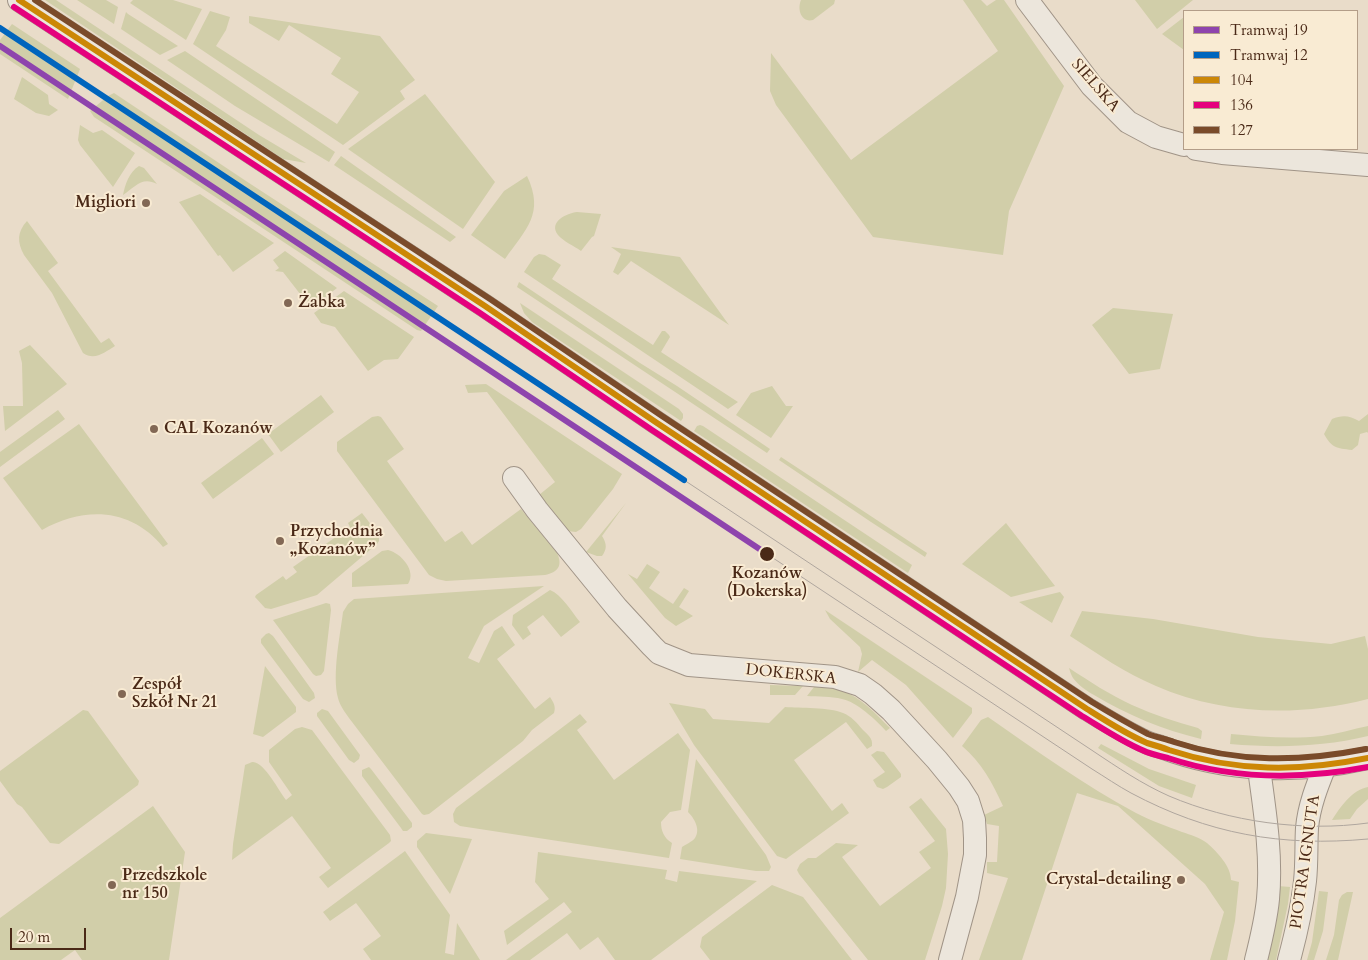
<!DOCTYPE html>
<meta charset="utf-8">
<style>
body{margin:0}
#map{position:relative;width:1368px;height:960px;overflow:hidden;background:#e9dcc9;font-family:Cardo,serif}
canvas{display:block}
.legend{position:absolute;left:1183px;top:10px;width:175px;height:140px;box-sizing:border-box;background:#f9ebd3;border:1px solid #b39d88;margin:0;padding:6px 9px;list-style:none;font-size:15px;color:#4a2917}
.legend li{display:flex;align-items:center;gap:10px;height:25px}
.legend b{width:25px;border:1px solid #b39d88}
.scale{position:absolute;left:10px;top:928px;width:76px;height:22px;box-sizing:border-box;border:2px solid #4a2917;border-top:0;padding-left:6px;font-size:15px;line-height:18px;white-space:nowrap;color:#4a2917;-webkit-text-stroke:4px #f9ebd3;paint-order:stroke}
</style>
<div id="map">
<canvas width="1368" height="960"></canvas>
<ul class="legend">
<li><b style="height:6px;background:#8e44ad"></b>Tramwaj 19</li>
<li><b style="height:6px;background:#0065bd"></b>Tramwaj 12</li>
<li><b style="height:6px;background:#cc8706"></b>104</li>
<li><b style="height:6px;background:#e5007d"></b>136</li>
<li><b style="height:6px;background:#7a4b2a"></b>127</li>
</ul>
<div class="scale">20 m</div>
</div>
<script>
const g = document.querySelector('canvas').getContext('2d');
g.lineJoin = 'round';
function fill(path, color) {
  g.fillStyle = color;
  g.fill(path, 'evenodd');
}
function trace(path, color, width, dash) {
  g.strokeStyle = color;
  g.lineWidth = width;
  g.lineCap = dash ? 'butt' : 'round';
  g.setLineDash(dash || []);
  g.stroke(path);
}
function label(font, color, halo, rows, align = 'center') {
  g.font = font + ' Cardo,serif';
  g.lineWidth = 4;
  g.setLineDash([]);
  g.textBaseline = 'middle';
  g.strokeStyle = halo;
  g.fillStyle = color;
  for (const [text, x, y, turn = 0] of rows) {
    g.save();
    g.translate(x, y);
    g.rotate((+turn || 0) * Math.PI / 180);
    g.textAlign = isNaN(turn) ? turn : align;
    if (halo) g.strokeText(text, 0, 0);
    g.fillText(text, 0, 0);
    g.restore();
  }
}
const green = new Path2D(`
 M45,0H56L259,135L306,163L283,159Z
 M77,0H106L118,7L114,24Z
 M133,0H173L202,9L186,40L130,3Z
 M801,0H835L834,4L813,20C801,23 797,9 801,0Z
 M963,0H981L987,6L996,0H1004L1064,86L1009,211L1003,255L873,237L776,105L770,91L771,53L851,160L998,51Z
 M1135,0H1193L1157,29Z
 M210,11L230,17L226,30L216,46L337,124L359,92L331,74L341,58L289,25L279,41L249,23V16L380,36L415,80L400,91L405,99L343,145L193,44Z
 M126,12L128,14L178,46L160,55L121,29Z
 M1184,17V50L1162,34Z
 M12,24L80,69L68,99L0,54V40Z
 M185,51L335,152L329,162L235,106L167,60Z
 M22,77L48,95L49,104L58,110L49,116L36,113L14,99Z
 M114,93L249,183L438,306L421,331L417,330L94,117L90,111L108,96Z
 M425,94L495,182L463,229L348,149Z
 M80,125L93,133L102,130L135,153L113,187L80,145L78,140Z
 M341,156L456,237L450,242L334,165Z
 M139,166L144,168L157,184C142,176 135,187 123,195C125,185 129,172 139,166Z
 M527,176C545,214 526,229 505,259L471,235L504,191Z
 M200,194L274,243L233,272L220,255L218,256L179,202Z
 M577,212L601,214L594,236L592,237L581,251C574,246 563,241 558,235C548,222 567,213 577,212Z
 M27,221L58,263L48,271L101,343L109,338L115,346C105,352 95,361 83,353L52,293L24,255C17,242 17,232 27,221Z
 M611,247L680,257L729,325L631,261L618,275L613,272L621,254Z
 M285,251L337,288L311,308L283,272L275,271L279,268L273,260Z
 M539,254L545,255L561,265L552,279L653,345L662,331H665L669,335L670,337L661,352L738,402L728,409L524,272L534,257Z
 M519,282L640,363L677,386L770,449L767,453L517,287Z
 M344,291L414,337L398,359L384,360L368,371L335,327L321,323L314,313Z
 M520,303L679,409L683,414V418L681,421L532,322L524,313Z
 M1113,308L1173,314L1160,369L1129,374L1092,325Z
 M30,345L67,384L5,431L3,406H23L22,363L19,351Z
 M486,384L622,474L613,489L581,529L576,532L567,531L539,495L555,482L487,392L468,393L465,385Z
 M772,386L786,406H793L771,438L736,415L751,393Z
 M321,395L334,412L281,452L268,434Z
 M58,410L65,419L0,467V452Z
 M1368,414V433L1367,432L1360,434L1358,445L1352,450C1336,448 1332,448 1324,434L1332,419C1342,415 1349,415 1359,421Z
 M378,416L381,417L404,449L387,461L445,542L462,531L472,545L521,509L557,553C563,566 558,572 545,575L446,581L437,579L429,575L337,451V442L341,439L372,417Z
 M79,424L168,544L163,547C131,508 85,506 42,530L3,478Z
 M700,425L703,426L912,565L908,573L694,431L697,426Z
 M262,438L274,454L213,499L201,483Z
 M781,457L927,553L925,557L871,522L779,460Z
 M626,503L602,536C607,544 607,549 602,556H597L586,552Z
 M362,513L379,535V541L377,544L317,595L271,609L265,608L255,597L256,595L283,576L286,580L297,572L293,567L350,527L348,523Z
 M1006,523L1055,586L1011,597L962,564Z
 M388,550C401,553 417,571 408,584L352,587V573L382,551Z
 M647,564L660,572L649,588L673,604L684,588L689,591L679,607L693,616L676,626L665,618L628,574L637,579Z
 M544,586L484,626L468,658L479,663L494,631L502,626L515,645L497,659L535,709L550,697C554,703 556,707 554,713L532,730L523,741L429,814L424,815L422,814L349,718C345,712 340,706 338,698C332,675 340,636 343,612L348,604L354,599Z
 M550,590C562,595 571,611 580,622L561,637L543,615L527,627L531,634L523,640L512,625L513,615Z
 M1060,592L1064,597L1052,623L1019,602Z
 M326,603L330,604L331,610L324,671L321,675L316,676L313,674L273,620Z
 M825,610L972,708V713L953,738L906,685L872,660L858,672L862,654L860,647L830,619Z
 M1082,611L1153,619L1258,637L1331,644L1365,636L1368,649V699C1298,717 1223,715 1156,686C1125,673 1098,654 1070,636Z
 M269,633L273,636L314,693L315,698L309,702L303,699L261,643V639L266,634Z
 M265,666L296,707V712L263,737L253,734Z
 M1069,668C1089,681 1110,695 1132,705C1154,715 1176,722 1198,728L1202,731L1201,739C1164,730 1127,715 1094,695C1087,691 1078,685 1073,678C1071,675 1070,671 1069,668Z
 M770,685L799,686H803L795,695H770Z
 M814,687C823,688 833,688 842,691C861,697 876,714 890,728L886,731C876,720 857,702 842,699C831,696 818,697 807,696Z
 M669,703L705,709L713,719L769,723L785,707C800,708 829,707 843,713C851,716 857,723 863,730C868,735 873,738 872,746L867,749L846,722L794,760L832,811L842,803L849,813L786,859L777,856L694,745Z
 M322,709L328,711L360,755L359,759L354,763L349,760L317,716V713Z
 M83,710L88,711L139,781L138,785L59,844L50,843L22,807L17,804L0,781V771Z
 M580,714L587,722L577,730L614,780L678,733L690,750L681,810L670,812L661,822C661,831 664,838 672,843L669,858L460,826L454,822L453,814L456,808Z
 M988,717C1037,751 1084,785 1136,813C1151,821 1167,826 1182,832C1191,835 1199,837 1207,843C1217,852 1231,866 1231,880L1239,882L1235,921L1227,960H1210L1224,912L1205,884L1118,806L1077,793L1022,960H979L1008,878L987,873V862H997L999,826L987,824L984,815L1003,806C992,782 982,763 962,746L981,720Z
 M1368,726V736C1322,747 1277,748 1230,744L1231,734C1261,737 1292,739 1322,736C1337,734 1353,729 1368,726Z
 M302,727L312,730L390,835L391,841L389,843L328,888L319,877L331,868L292,816L232,860L233,844L245,765C248,764 251,762 253,762C265,763 279,791 286,800L292,795L269,762V750L295,729Z
 M1101,744L1149,769L1196,785L1192,798L1159,786L1098,748Z
 M877,751L884,752L901,774V777L887,787L883,789L877,787L873,780L885,772L871,755Z
 M696,759L766,855L771,867L769,871H756L680,859L682,847C686,844 692,842 695,838C701,829 694,818 688,812Z
 M369,767L371,769L412,823V827L407,831H403L401,828L362,776V770Z
 M1368,787V799L1357,809L1350,819L1332,820C1340,807 1352,790 1368,787Z
 M921,798L946,829L948,854L946,888L942,906L925,960H868L799,874L797,870L800,864L808,858H816L836,843L858,845L842,857L880,906L931,868L919,852L935,841L909,807Z
 M153,806L185,852L169,960H82L75,950L61,960H0V918Z
 M426,833L472,839L450,894L417,847V841Z
 M405,851L450,915L445,953L454,955L457,923L480,960H371L363,949L381,936L356,903L330,921L323,912Z
 M538,852L667,870L665,879L677,882L679,871L757,881L651,960H615L598,937L580,950L567,933L530,960H506L572,912L564,902L507,945L504,931L549,899L535,882Z
 M772,885L803,897L852,960H710L700,947L702,937Z
 M1278,886L1290,887L1288,904L1276,960H1267Z
 M1319,891L1328,892L1323,931L1314,960H1307L1312,942Z
 M1347,892H1353L1338,960H1326L1334,935L1339,900L1342,895Z`);
const street = new Path2D(`
 M19,0L485,306L657,423L1087,709C1104,719 1121,730 1140,739C1146,743 1154,745 1161,747C1227,772 1299,774 1368,758
 M1027,0L1092,86L1128,122L1156,137L1184,145
 M1196,149L1222,153L1368,165
 M514,478L537,510L617,608L652,646L659,653L689,665L835,677L860,685L873,694L891,710L937,760L959,787L968,801L974,820L975,838V855L967,897L950,960
 M1256,960C1261,940 1266,920 1268,899C1272,856 1265,812 1259,769
 M1289,960C1296,934 1302,908 1305,881C1307,863 1306,845 1307,828C1309,806 1317,786 1325,766`);
const tram = new Path2D(`
 M684,480L1093,751C1117,767 1142,784 1169,796C1230,822 1303,832 1368,823
 M767,554L1092,769C1105,777 1118,786 1131,793C1208,834 1281,847 1368,839`);
const bus1 = new Path2D(`
 M19,0L485,306L657,423L1087,709C1106,721 1126,734 1147,743C1154,745 1161,747 1169,750C1236,772 1299,772 1368,758`);
const bus2 = new Path2D(`
 M14,7L480,313L652,430L1082,716C1102,728 1121,741 1142,750C1150,754 1159,756 1168,758C1234,780 1300,780 1368,767`);
const bus3 = new Path2D(`
 M35,0L490,299L662,416L1092,702C1110,713 1129,724 1148,734C1156,737 1165,739 1174,742C1238,763 1300,762 1366,749`);
const tram1 = new Path2D(`
 M0,46L767,554`);
const tram2 = new Path2D(`
 M0,28L684,480`);
const markers = [
 [146,203,5,"#826855"],
 [288,303,5,"#826855"],
 [154,429,5,"#826855"],
 [280,541,5,"#826855"],
 [767,554,8,"#4a2917"],
 [122,694,5,"#826855"],
 [1181,880,5,"#826855"],
 [112,885,5,"#826855"]
];
const streetNames = [
 ["SIELSKA",1095,86,49],
 ["DOKERSKA",791,675,6],
 ["PIOTRA IGNUTA",1306,862,-82]
];
const poiNames = [
 ["Migliori",136,203,"right"],
 ["Żabka",298,303],
 ["CAL Kozanów",164,429],
 ["Przychodnia",290,532],
 ["„Kozanów”",290,550],
 ["Zespół",132,685],
 ["Szkół Nr 21",132,703],
 ["Przedszkole",122,876],
 ["nr 150",122,894],
 ["Crystal-detailing",1171,880,"right"]
];
const stopNames = [
 ["Kozanów",767,574],
 ["(Dokerska)",767,592]
];
fill(green, '#d1cea9');
trace(street, '#a09487', 24);
trace(street, '#ece6dc', 22);
trace(tram, '#afa69e', 1);
trace(bus1, '#cc8706', 6);
trace(bus2, '#e5007d', 6);
trace(bus3, '#7a4b2a', 6);
trace(tram1, '#8e44ad', 6);
trace(tram2, '#0065bd', 6);
for (const [x, y, r, color] of markers) {
  const dot = new Path2D();
  dot.arc(x, y, r, 0, 2 * Math.PI);
  g.fillStyle = color;
  g.fill(dot);
  trace(dot, '#f9ebd3', 2);
}
label('16px', '#4a2917', '#f9ebd3', streetNames);
label('bold 16px', '#4a2917', '#f9ebd3', poiNames, 'left');
label('bold 16px', '#4a2917', '#f9ebd3', stopNames);
</script>
